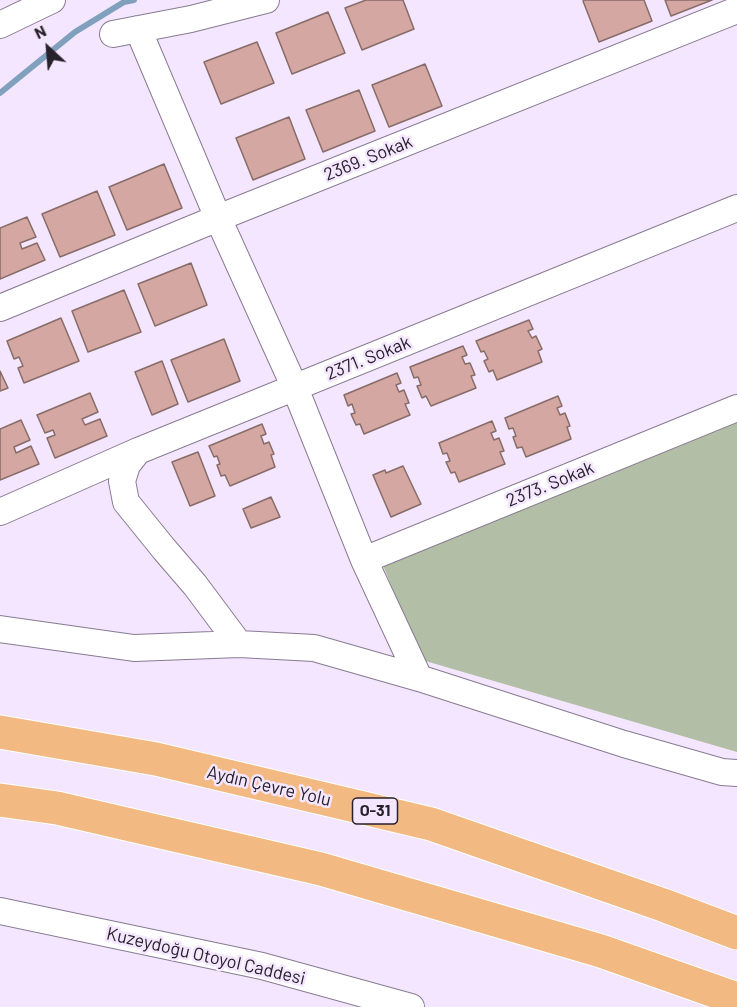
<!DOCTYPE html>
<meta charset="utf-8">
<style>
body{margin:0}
#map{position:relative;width:737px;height:1007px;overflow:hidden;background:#f4e6fe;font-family:Barlow,sans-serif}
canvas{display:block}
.north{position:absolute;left:18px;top:18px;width:60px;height:60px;-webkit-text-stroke:4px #f4e6fe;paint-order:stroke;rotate:334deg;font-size:16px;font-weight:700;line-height:24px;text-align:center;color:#26212a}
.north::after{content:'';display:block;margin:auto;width:21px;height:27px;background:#26212a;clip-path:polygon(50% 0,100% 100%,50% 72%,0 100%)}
</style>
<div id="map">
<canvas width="737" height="1007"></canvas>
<div class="north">N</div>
</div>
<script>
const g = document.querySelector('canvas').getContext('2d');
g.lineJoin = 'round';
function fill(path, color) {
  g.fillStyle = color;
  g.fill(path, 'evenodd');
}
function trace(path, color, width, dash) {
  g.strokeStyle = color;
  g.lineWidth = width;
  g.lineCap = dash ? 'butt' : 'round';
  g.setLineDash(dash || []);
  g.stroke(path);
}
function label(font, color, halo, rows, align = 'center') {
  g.font = font + ' Barlow,sans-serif';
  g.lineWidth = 5;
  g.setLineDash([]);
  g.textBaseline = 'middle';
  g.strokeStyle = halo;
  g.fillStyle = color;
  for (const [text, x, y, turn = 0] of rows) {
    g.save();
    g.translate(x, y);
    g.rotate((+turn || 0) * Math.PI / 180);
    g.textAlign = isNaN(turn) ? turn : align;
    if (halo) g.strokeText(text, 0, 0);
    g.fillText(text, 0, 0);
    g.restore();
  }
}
const green = new Path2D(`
 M737,421V752L422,660L382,563Z`);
const stream = new Path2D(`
 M0,93L75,32L124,2L134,0`);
const building = new Path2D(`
 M366,0H403L414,29L362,50L345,8Z
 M584,0H644L652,21L599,42L583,1Z
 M665,0H712L671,16Z
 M328,12L345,53L292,74L276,33Z
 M257,42L274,83L221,104L204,62Z
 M425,64L442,106L389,127L372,85Z
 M359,90L375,131L323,152L306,110Z
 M289,117L305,159L253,180L236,138Z
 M164,164L182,208L127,230L109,187Z
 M97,191L115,235L60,257L42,214Z
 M27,217L36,237L20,243L22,249L37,243L45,260L0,279V228Z
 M191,263L207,305L155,326L138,284Z
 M124,290L141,332L88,352L72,311Z
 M61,318L79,361L24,383L18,368L23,366L19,357L14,359L7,341Z
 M529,320L533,329L528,331L532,338L536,336L542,349L538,351L542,362L497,380L493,370L489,372L484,361L488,359L484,351L481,352L476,341Z
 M224,339L240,381L188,402L171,360Z
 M463,346L467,355L462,357L465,364L470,363L475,375L471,376L476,388L431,406L426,396L422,398L417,386L421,385L418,377L414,378L410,367Z
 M162,361L178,404L152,415L135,372Z
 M0,371L8,388L0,391Z
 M397,373L401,383L396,385L399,392L404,390L409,403L405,404L410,415L364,434L360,424L356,425L351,414L355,413L352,404L348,406L344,395Z
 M90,393L98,412L82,419L85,425L100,419L107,436L55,458L47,438L55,435L53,430L45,433L37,415Z
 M558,396L562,406L557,408L560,415L565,413L570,426L567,427L571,439L526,457L522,447L517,448L513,437L516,436L513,428L509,429L505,418Z
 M21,420L30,440L14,447L16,453L31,446L39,464L0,480V429Z
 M492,421L496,431L491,433L494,440L499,438L504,451L500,452L505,464L459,482L455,472L451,473L446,462L450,461L447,453L443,454L439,443Z
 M262,424L266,434L261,436L264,444L269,442L274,454L271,455L275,467L230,486L225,475L221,476L217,465L220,464L217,456L214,457L209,446Z
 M198,452L215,496L190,506L172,462Z
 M403,466L421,504L391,517L373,475L385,470L386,473Z
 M271,497L280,517L251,528L243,509Z`);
const minor = new Path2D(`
 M0,25L52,0
 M138,29L218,218L295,388L364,560L419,678
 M113,34L191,19L266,0
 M0,308L218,218L737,10
 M138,451L127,465L122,481L126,502L164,549L195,585L239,644
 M0,512L138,451L737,208
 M364,560L737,408
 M0,629L134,648L239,644L314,648L419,678L624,744L722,772L737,773
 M0,911L262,966L411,1007`);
const highway = new Path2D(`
 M0,732L156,759L431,824L663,905L737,933
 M0,800L57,808L321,869L601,951L737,999`);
const shields = [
 [375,811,45]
];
const shieldNames = [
 ["O-31",375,811]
];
const streetNames = [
 ["2369. Sokak",368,158,-22],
 ["2371. Sokak",368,358,-22],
 ["2373. Sokak",550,484,-22],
 ["Aydın Çevre Yolu",269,786,13],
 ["Kuzeydoğu Otoyol Caddesi",206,956,13]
];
fill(green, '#b2bea6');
trace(stream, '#81a0bd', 6);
fill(building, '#d4a7a2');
trace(building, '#876c69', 1.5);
trace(minor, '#887b91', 28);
trace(highway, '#fff', 35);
trace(minor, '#fff', 26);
trace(highway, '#f3b982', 33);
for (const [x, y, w] of shields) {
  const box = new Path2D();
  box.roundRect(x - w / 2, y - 13, w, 26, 4.5);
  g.fillStyle = '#f4e6fe';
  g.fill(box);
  trace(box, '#26212a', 1.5);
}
label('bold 16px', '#26212a', null, shieldNames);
label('18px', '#26212a', '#f4e6fe', streetNames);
</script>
